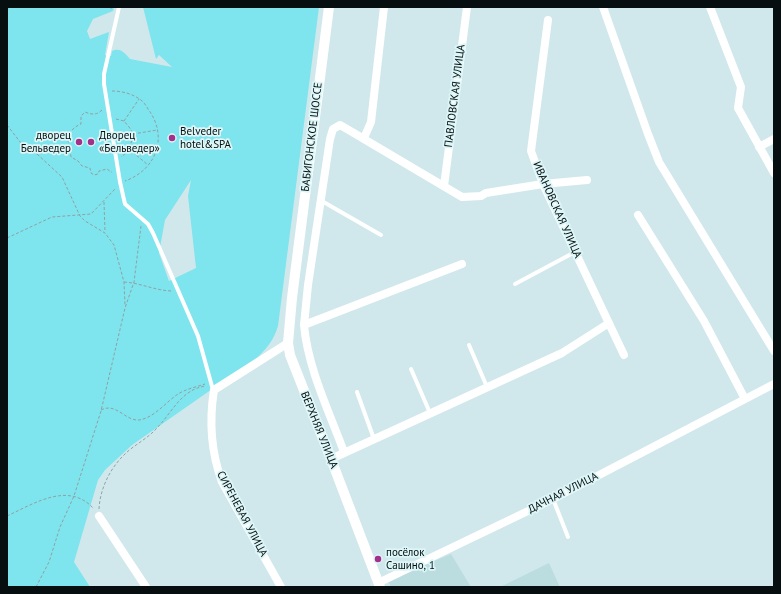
<!DOCTYPE html>
<meta charset="utf-8">
<style>
body{margin:0}
#map{position:relative;width:781px;height:594px;overflow:hidden;background:#d0e8eb;font-family:"PT Sans",sans-serif}
canvas{display:block}
.frame{position:absolute;inset:0;border:8px solid #060e0f;pointer-events:none}
</style>
<div id="map">
<canvas width="781" height="594"></canvas>
<div class="frame"></div>
</div>
<script>
const g = document.querySelector('canvas').getContext('2d');
g.lineJoin = 'round';
function fill(path, color) {
  g.fillStyle = color;
  g.fill(path, 'evenodd');
}
function trace(path, color, width, dash) {
  g.strokeStyle = color;
  g.lineWidth = width;
  g.lineCap = dash ? 'butt' : 'round';
  g.setLineDash(dash || []);
  g.stroke(path);
}
function label(font, color, halo, rows, align = 'center') {
  g.font = font + ' "PT Sans",sans-serif';
  g.lineWidth = 3.5;
  g.setLineDash([]);
  g.textBaseline = 'middle';
  g.strokeStyle = halo;
  g.fillStyle = color;
  for (const [text, x, y, turn = 0] of rows) {
    g.save();
    g.translate(x, y);
    g.rotate((+turn || 0) * Math.PI / 180);
    g.textAlign = isNaN(turn) ? turn : align;
    if (halo) g.strokeText(text, 0, 0);
    g.fillText(text, 0, 0);
    g.restore();
  }
}
const built = new Path2D(`
 M451,554L471,587H391L388,580Z
 M549,563L560,587H500Z`);
const green = new Path2D(`
 M7,7H114L113,11L93,19L87,31L90,39L109,32L105,55L111,56L112,51C120,47 125,53 130,59L172,67L159,55L156,59L143,7H319L278,326C274,339 268,347 258,357L132,445L105,470L98,480L74,562L90,587H7ZM191,180L188,196L196,268L169,281L159,253L165,220Z`);
const path = new Path2D(`
 M109,7L113,9
 M7,15L8,7
 M112,91C120,91 130,93 138,98C142,100 146,105 148,109C169,137 156,170 125,181
 M102,110C97,115 92,115 85,112L81,116V124C75,126 73,130 67,134L71,157L78,161L82,166L90,168L91,173L94,175L98,174L99,171L107,169L111,172H112
 M116,119L124,121C127,125 132,129 132,134C133,142 128,153 121,157
 M124,121L139,99
 M7,125L24,147L37,154L54,150L58,147L68,145
 M133,134L157,130
 M129,149L148,165
 M37,154L62,177L80,216L85,221L105,233L114,245L124,282L125,305
 M104,202L105,232
 M7,238L52,217L91,214L115,189
 M124,282C141,283 156,291 173,291
 M101,410C116,402 125,421 139,420C154,418 166,402 178,394C186,389 196,387 205,384
 M99,509C100,489 110,468 125,454C134,445 147,439 156,429C172,413 181,389 206,386
 M7,516C35,503 69,481 94,509
 M36,587L49,562L60,527L74,496L101,411L125,308L134,282L141,226`);
const service = new Path2D(`
 M119,7L104,74V84L120,182L125,204L148,224L153,233L198,336L213,390
 M320,200L381,235
 M515,284L575,252
 M469,345L487,387
 M411,369L430,413
 M357,392L374,439
 M553,499L568,537`);
const minor = new Path2D(`
 M603,7L648,134L659,162L774,351
 M710,7L741,87L738,108L774,173
 M548,20L531,151L543,184L624,355
 M364,138L371,122L384,7
 M759,147L774,139
 M444,186L467,7
 M638,215L704,321L745,399
 M304,325L462,264
 M344,452C329,411 308,369 304,325L308,285L330,139L333,129L340,125L347,129L462,197L481,196L486,193L543,184L587,180
 M331,459L562,353L609,323
 M99,516L146,587
 M378,583L553,499L774,384
 M281,587L222,482C211,452 209,421 214,390L288,343`);
const tertiary = new Path2D(`
 M329,7L292,298L288,343L290,355L331,459L380,587`);
const markers = [
 [172,138,4,"#a3308a"],
 [79,142,4,"#a3308a"],
 [91,142,4,"#a3308a"],
 [378,559,4,"#a3308a"]
];
const streetNames = [
 ["ПАВЛОВСКАЯ УЛИЦА",455,96,-83],
 ["БАБИГОНСКОЕ ШОССЕ",312,137,-83],
 ["ИВАНОВСКАЯ УЛИЦА",557,210,66],
 ["ВЕРХНЯЯ УЛИЦА",319,430,68],
 ["ДАЧНАЯ УЛИЦА",563,493,-27],
 ["СИРЕНЕВАЯ УЛИЦА",242,514,62]
];
const poiNames = [
 ["Belveder",180,132],
 ["hotel&SPA",180,145],
 ["дворец",71,136,"right"],
 ["Бельведер",71,149,"right"],
 ["Дворец",99,136],
 ["«Бельведер»",99,149],
 ["посёлок",386,553],
 ["Сашино, 1",386,566]
];
fill(built, '#bbdde0');
fill(green, '#7ee4ed');
trace(path, '#8fa2a4', 1, [3, 2]);
trace(service, '#fff', 4);
trace(minor, '#fff', 8);
trace(tertiary, '#fff', 10);
for (const [x, y, r, color] of markers) {
  const dot = new Path2D();
  dot.arc(x, y, r, 0, 2 * Math.PI);
  g.fillStyle = color;
  g.fill(dot);
  trace(dot, '#ddf6f8', 1.5);
}
label('11px', '#060e0f', '#ddf6f8', streetNames);
label('11px', '#060e0f', '#ddf6f8', poiNames, 'left');
</script>
